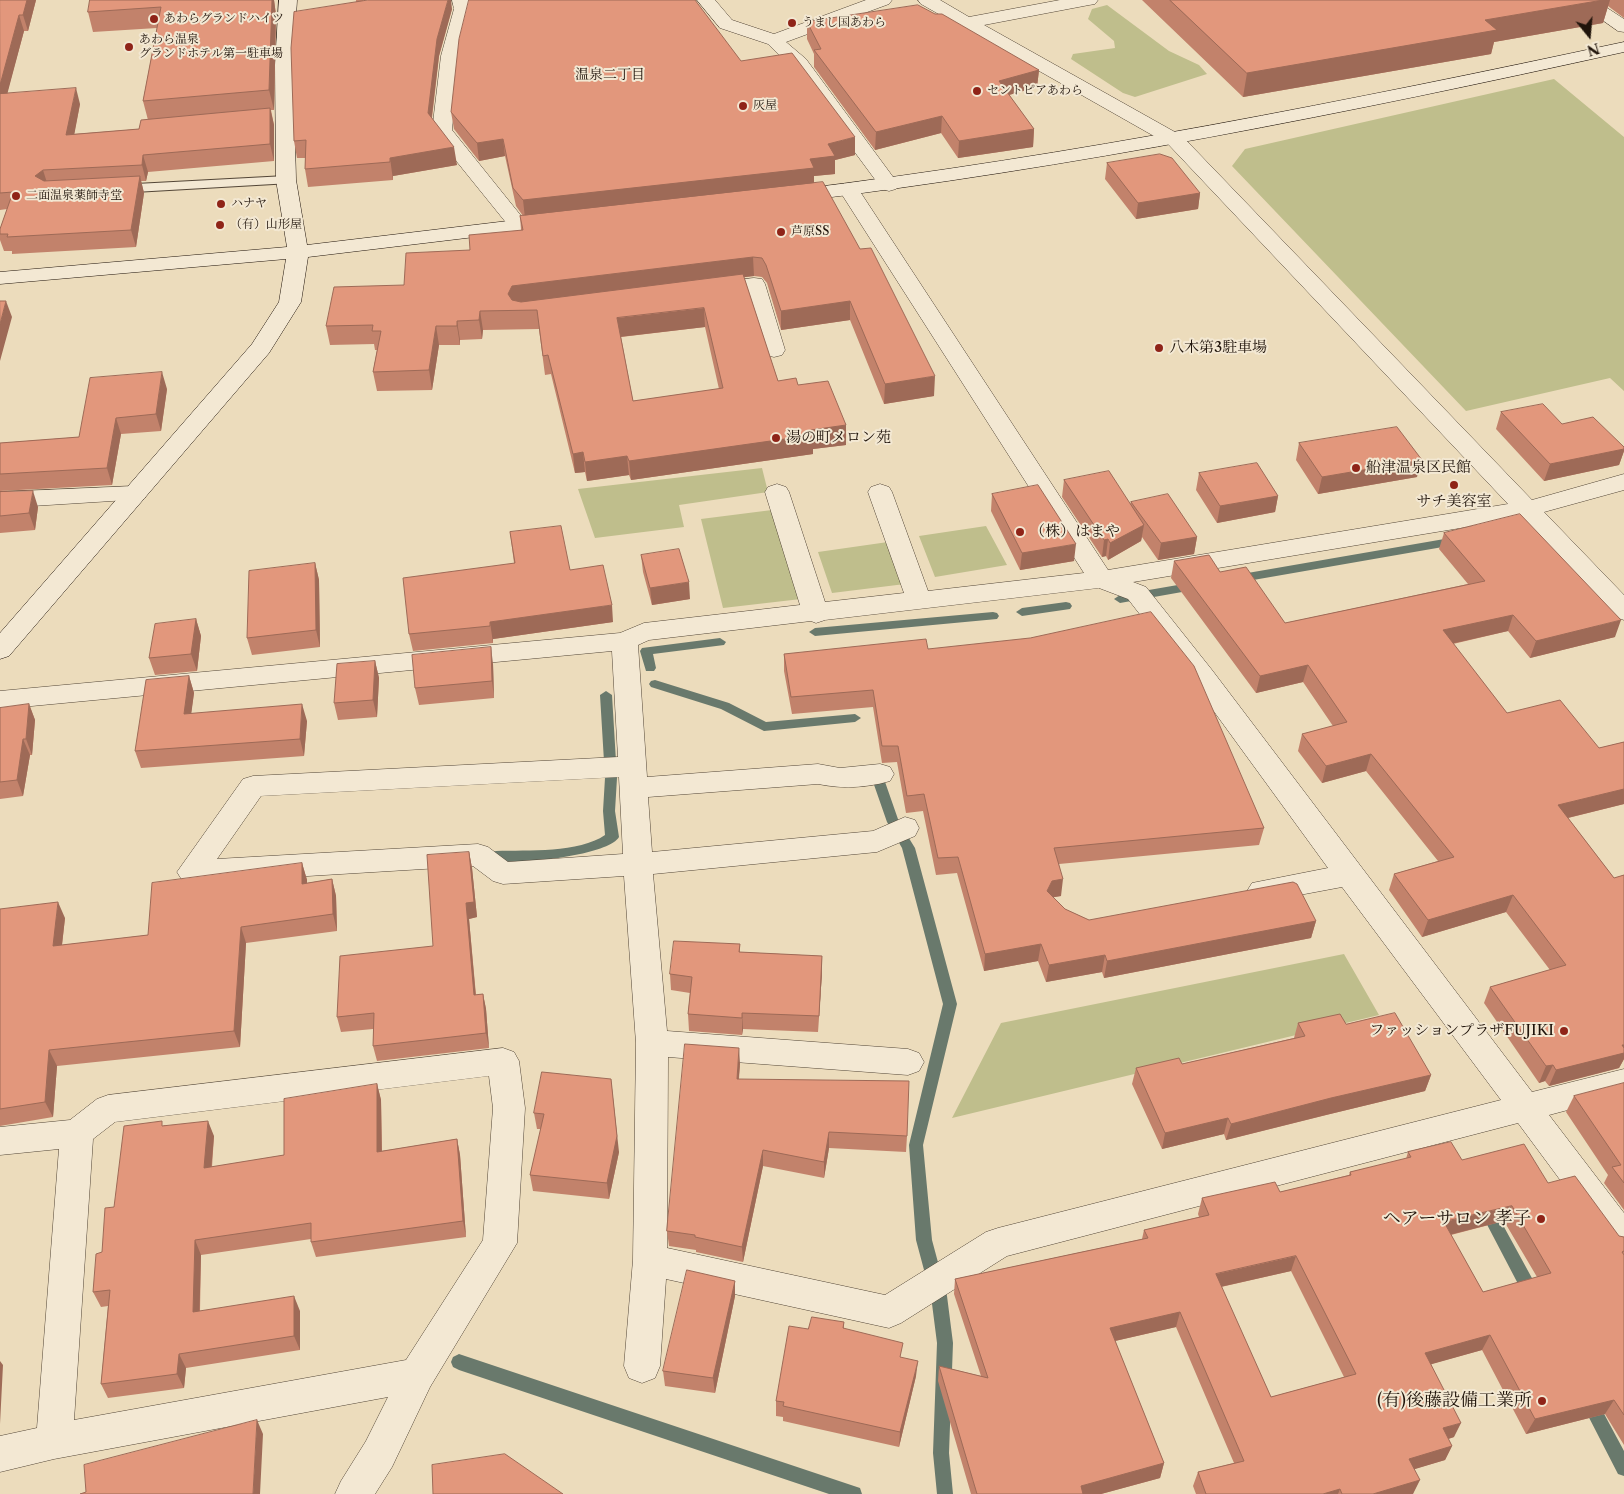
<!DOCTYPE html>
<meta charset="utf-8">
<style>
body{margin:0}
#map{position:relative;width:1624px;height:1494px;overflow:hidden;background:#ecdcbc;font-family:"Libre Caslon Text",serif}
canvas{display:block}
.north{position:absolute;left:1564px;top:10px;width:50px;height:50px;-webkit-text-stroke:4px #f3e8d3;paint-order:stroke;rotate:163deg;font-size:14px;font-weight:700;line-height:20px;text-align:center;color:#20140b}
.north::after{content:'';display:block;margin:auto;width:18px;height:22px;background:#20140b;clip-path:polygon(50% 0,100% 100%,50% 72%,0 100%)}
</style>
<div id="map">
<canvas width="1624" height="1494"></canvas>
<div class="north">N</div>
</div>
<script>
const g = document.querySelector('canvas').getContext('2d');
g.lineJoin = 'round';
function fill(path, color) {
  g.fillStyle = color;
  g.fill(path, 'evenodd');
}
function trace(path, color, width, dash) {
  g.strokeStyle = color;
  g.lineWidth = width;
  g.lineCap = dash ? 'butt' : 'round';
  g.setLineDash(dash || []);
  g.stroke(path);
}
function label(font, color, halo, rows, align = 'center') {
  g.font = font + ' "Libre Caslon Text","Noto Serif JP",serif';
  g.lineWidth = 4;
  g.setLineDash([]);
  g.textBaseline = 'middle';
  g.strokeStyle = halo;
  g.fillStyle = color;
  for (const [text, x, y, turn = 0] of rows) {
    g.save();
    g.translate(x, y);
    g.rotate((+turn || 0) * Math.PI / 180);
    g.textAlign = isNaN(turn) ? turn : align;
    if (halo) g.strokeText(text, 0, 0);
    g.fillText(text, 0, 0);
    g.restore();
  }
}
const green = new Path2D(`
 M1107,5L1169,51L1199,65L1207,74L1135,97L1123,93L1071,59L1073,54L1115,48L1114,41L1088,19L1092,9Z
 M1554,79L1624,137V391L1610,378L1466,411L1232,166L1245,149Z
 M762,468L768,492L679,505L684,527L595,538L578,489Z
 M772,510L801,599L723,608L701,519Z
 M986,526L1007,565L935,577L919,536Z
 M888,542L905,584L832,593L818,552Z
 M1344,954L1379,1015L952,1118L1001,1023Z`);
const stream = new Path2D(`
 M1456,537L1462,541L1460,544L1236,583L1230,579L1236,575Z
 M1195,582L1201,586L1199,589L1120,603L1114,599L1120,595Z
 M1066,602L1070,603L1072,606L1070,609L1022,616L1016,612L1022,608Z
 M993,612L997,613L999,616L997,619L815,636L809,632L815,628Z
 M720,638L726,642L724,645L653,654L656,668L654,671H646L640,651L642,648Z
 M655,680L729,703L766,722L855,714L861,718L855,722L764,731L721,709L651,687L649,684L651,681Z
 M606,691L612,695L617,778L615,811L619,837C608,856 512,866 491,860L489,856L491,852L496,851C528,850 579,853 605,835L603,811L605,778L600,695Z
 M878,774L884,779L899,822L915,848L957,1004L923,1145L932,1240L947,1296L953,1343L949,1453L953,1494H937L933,1453L937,1343L931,1296L916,1240L909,1145L943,1004L902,848L887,822L872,779Z
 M1487,1203L1492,1205L1539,1291L1541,1296L1539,1301L1533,1303L1527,1301L1482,1215L1479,1210L1482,1205Z
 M459,1354L854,1486L860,1488L862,1494H829L459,1370L453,1367L451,1362L453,1357Z
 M1589,1394L1595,1397L1624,1451V1476L1618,1474L1581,1402L1583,1397Z`);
const lane = new Path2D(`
 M286,176L291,177L293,180L291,183L117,193L110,189L117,185Z`);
const street = new Path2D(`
 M452,0H470L472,9L459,56L452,130L526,222L529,226L526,230L519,232L512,230L432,131L441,56L454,9Z
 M697,0H715L732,20L774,34L866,0H892L889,4L786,42L806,59L896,181L899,185L896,189L889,191L882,189L792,67L768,44L720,28Z
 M918,0H940L969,17L1060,0H1098L1095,4L1089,5L984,25L1182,136L1532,500L1624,474V490L1544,512L1624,595V620L1615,617L1521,518L1133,582L1146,587L1212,670L1532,1092L1624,1069V1095L1549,1115L1624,1213V1254L1612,1250L1518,1123L1007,1256L901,1323L889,1328L666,1279L660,1366L655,1378L642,1383L629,1378L624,1366L633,1260L636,1043L624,876L503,884L493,881L473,866L192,883L182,880L177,872L243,779L253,776L618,757L612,651L0,709V691L620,633L644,623L800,605L765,492L768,487L777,484L786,487L789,492L825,602L904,593L868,492L871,487L880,484L889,487L892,492L928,591L1084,573L839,190L842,186L849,184L856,186L859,190L1108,570L1508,504L1168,144L921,4ZM1099,588L1128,599L1194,684L1328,868L1252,883L1247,891L1252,899L1262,902L1342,887L1501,1100L998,1228L986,1232L885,1295L667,1248L668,1057L908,1075L919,1071L924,1062L919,1053L908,1049L667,1031L653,874L877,852L915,836L919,828L915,820L905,817L873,831L652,852L648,797L818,784C842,789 866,788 890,781L894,774L890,767L880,764L840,768L818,764L647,777L638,645L649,640L811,621L816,623L825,620ZM619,777L623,854L508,862L488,847L478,844L217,859L261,796Z
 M1574,0H1595L1624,19V32L1618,31Z
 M754,278L762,279L765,284L785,350L782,355L774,357L766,355L763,350L745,291L709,295L701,294L698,289L701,284Z
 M135,486L144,489L147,494L144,499L0,508V492Z
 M503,1048L514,1052L519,1061L525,1108L517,1243L430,1387L392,1467L375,1494H335L341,1481L366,1441L388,1397L54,1459L0,1472V1436L37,1428L59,1149L0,1155V1127L70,1120L97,1099L108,1095ZM489,1076L493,1108L483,1240L406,1360L74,1420L93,1139L115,1122Z`);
const secondary = new Path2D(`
 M279,0H297L293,65L296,180L307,245L558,215L565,217L568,221L565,225L558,227L308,257L301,302L269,353L9,656L0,659V633L252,344L279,302L286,259L0,284V272L287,247L276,180L275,65Z
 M1624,42V52C1348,113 1072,168 792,202L785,200L782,196L785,192L792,190C1072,156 1348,101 1624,42Z`);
const wall = new Path2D(`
 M0,0H36L28,31H24L7,93L80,104L74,134L139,129L148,120L143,101L157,28L93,32L88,12L90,0H274L276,15L274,110H271L274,125V161L148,172L146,181H141L144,193L136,247L12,254V251H4L0,240V229L7,209L0,210Z
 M356,0H363V1L452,9L439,56L432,118L457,165L393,176V180L308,187L305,169V158H297L294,141L356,2Z
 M1142,0H1624V18L1608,6L1603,23L1494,42L1491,54L1243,97Z
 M807,22L1039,70L1037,87L1009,95L1034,129L1033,147L958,158L941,133L875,150L814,67V54L807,39Z
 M741,61L855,155L835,160V174L814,176V183L934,396L884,404L850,320L781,330L767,283L762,277L754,276L744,277L778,381L798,385L846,425V445L813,449V454L631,480L629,475L587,481L585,472L575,473L551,374L545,375L539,329L483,330L482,339L460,340V345H439L432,390L377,391L373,372L377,350H375L374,344L330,345L326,326L470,250L521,230L520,216H523L516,206L505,156L479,161L454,129L451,112ZM705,327L719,389L633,401L621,337Z
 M1107,163L1200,193L1198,209L1136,219L1105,179Z
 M167,389L161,431L121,434L112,485L0,491V443L79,437Z
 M1501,412L1562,424L1624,447V451L1619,465L1544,481L1496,429Z
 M1299,443L1417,477L1318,494L1296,460Z
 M1199,473L1278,496L1275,512L1217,523L1196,490Z
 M1064,480L1130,504L1131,502L1197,537L1194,554L1158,560L1142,537L1141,541L1108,560L1106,556L1102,557L1062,497Z
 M0,492L38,507L35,530L0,533Z
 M992,494L1074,561L1020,570L991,511Z
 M510,532L570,570L613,622L493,639V643L413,651L409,634L514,563Z
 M1444,533L1615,637L1530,658L1508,631L1453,644L1507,713L1599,748L1624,742V804L1568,818L1614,878L1624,875V1059L1619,1068L1549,1086L1545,1081L1539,1083L1484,1003L1490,987L1550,970L1506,912L1422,937L1389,890L1394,874L1438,861L1366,771L1322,783L1298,751L1302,734L1333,726L1303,682L1256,693L1171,578L1174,561L1220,572L1285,623L1468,584L1439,549Z
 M641,555L690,599L652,605L643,572Z
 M315,563L319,580L320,647L252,655L247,638Z
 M196,619L201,636L197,671L155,675L149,658Z
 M928,649L1264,828L1259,845L1059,864L1061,896L1053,897L1065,909L1089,920L1316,921L1311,938L1104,978L1102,972L1046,982L1038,961L984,971L957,873L936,875L923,811L906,813L897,762L882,763L873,707L792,714L784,671V654Z
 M375,661L379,678L377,717L338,720L334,703Z
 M493,664L494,698L419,705L415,688Z
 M189,676L194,693L191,713L307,721L304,756L141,768L135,751Z
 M29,704L35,720L32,755H30L23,796L0,799V708Z
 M469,852L472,868L477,917L469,919L476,995L483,994L486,1009L489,1048L377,1061L373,1046V1029L341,1032L337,1017L433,946Z
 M302,863L307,880V883L332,879L336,896L337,931L246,943L240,1047L57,1066L53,1117L0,1126V909L65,918L62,945L148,935Z
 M740,944V952L822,956V973L818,1032L743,1029L742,1035L689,1031L688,1014L690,993L671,990L670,974Z
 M1298,1023L1346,1024L1431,1075L1425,1091L1326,1115L1226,1140L1224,1134L1162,1149L1132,1084L1136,1068L1182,1064L1294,1038Z
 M740,1064L739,1079L907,1136L906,1152L829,1148L824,1178L763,1166L743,1262L696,1252V1250L669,1246L667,1231Z
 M542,1072L619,1152L609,1199L533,1191L530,1175L541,1129H537L534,1113Z
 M1624,1083V1210L1604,1183L1608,1175L1566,1112L1574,1096Z
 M377,1084L381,1100L382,1151L457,1139L460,1155L466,1237L316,1257L311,1242V1239L201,1255L200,1311H300V1350L186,1368L184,1388L108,1398L101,1384L108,1306L101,1307L93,1292L102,1252L114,1207L164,1125L214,1136L212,1167L284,1155Z
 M1408,1152L1462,1160L1548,1183L1619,1236L1624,1237V1445L1605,1414L1526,1434L1482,1350L1431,1364L1454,1437L1448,1439L1452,1446L1445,1460L1414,1469L1413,1494H1196L1193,1486L1198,1472L1234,1463L1176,1327L1115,1341L1164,1463L1160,1478L1101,1494H971L938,1381L939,1366L981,1376L954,1294L955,1279L1142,1239L1144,1230L1199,1217L1198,1214L1202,1198L1280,1192L1349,1175L1350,1172L1406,1159ZM1504,1221L1537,1277L1483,1292L1451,1235ZM1291,1271L1344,1377L1271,1397L1221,1287Z
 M735,1281V1296L715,1393L665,1386L663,1371Z
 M844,1322V1329L902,1358L916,1376L899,1447L783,1421V1417L776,1416V1401L808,1329Z`);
const shadedWall = new Path2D(`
 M27,0H36L28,31L23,15Z
 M272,0H274L276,15L274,110L269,90Z
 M448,0H451L452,9L439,56L430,131L428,113L437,39Z
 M1603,0H1610L1603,23L1494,42L1491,54L1243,97L1247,73L1485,20Z
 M19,15L24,31L3,110L0,101V85Z
 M1039,70L1037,87L998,98L999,81Z
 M76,88L80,104L71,152L66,135Z
 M270,108L274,125V161L270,144Z
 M942,116L941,133L875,150L876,132Z
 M1034,129L1033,147L958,158L959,141Z
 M855,137V155L835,160V174L814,176V186L525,218L523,200L810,159L828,144Z
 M503,139L505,156L479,161L477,143Z
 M454,147L457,165L393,176V180L390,158Z
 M143,155L148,172L146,181L142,165Z
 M43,170L48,186L35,176Z
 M140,176L144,193L136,247L131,230Z
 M1200,193L1198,209L1136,219L1138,203Z
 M753,257L754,276L515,305L508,294L512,286Z
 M6,301L12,317L0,361V324Z
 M850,301V320L781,330V311Z
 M704,308L705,327L619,337L617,318Z
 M480,311L483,330L482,339L479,320Z
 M457,321L460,340V345L457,326Z
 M436,326L439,345L432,390L429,370Z
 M162,372L167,389L161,431L156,414Z
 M935,376L934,396L884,404L885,384Z
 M116,418L121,434L112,485L107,468Z
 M846,425V445L813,449V454L631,480L629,461L811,430Z
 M1624,449V451L1619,465L1544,481L1550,464Z
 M583,452L585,472L575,473L573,454Z
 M627,456L629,475L587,481L585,462Z
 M1422,460L1417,477L1318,494L1322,477Z
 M33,491L38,507L35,530L29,513Z
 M1278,496L1275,512L1217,523L1220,506Z
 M1144,525L1141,541L1108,560L1110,543Z
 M1197,537L1194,554L1158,560L1161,543Z
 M1108,539L1106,556L1102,557L1104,540Z
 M1076,544L1074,561L1020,570L1022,553Z
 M315,563L319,580L320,647L316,630Z
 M689,582L690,599L652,605L650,588Z
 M612,605L613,622L493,639V643L490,622Z
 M1513,615L1508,631L1437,647L1443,630Z
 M196,619L201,636L197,671L191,654Z
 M1621,620L1615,637L1530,658L1536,641Z
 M491,647L493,664L494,698L492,681Z
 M375,661L379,678L377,717L373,700Z
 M1308,665L1303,682L1256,693L1260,676Z
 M189,676L194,693L189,731L184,714Z
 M29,704L35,720L32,755L26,739Z
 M302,704L307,721L304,756L300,739Z
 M23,739L30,755L23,796L17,780Z
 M1371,754L1366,771L1322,783L1326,766Z
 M1624,789V804L1551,822L1558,805Z
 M469,852L472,868L477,917L469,919L477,1010L474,995L466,903Z
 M302,863L307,880V900L302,884Z
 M332,879L336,896L337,931L333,914Z
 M1063,879L1061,896L1049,898L1047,891L1052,881Z
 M1513,895L1506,912L1422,937L1428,920Z
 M58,902L65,918L60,962L53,946Z
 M1316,921L1311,938L1104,978L1107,961Z
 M241,927L246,943L240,1047L234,1031Z
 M1041,944L1038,961L984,971L985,954Z
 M1105,955L1102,972L1046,982L1049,965Z
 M822,956V973L818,1032L819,1016Z
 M483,994L486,1009L489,1048L486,1033Z
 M742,1013L743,1029L742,1035Z
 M1622,1045H1624V1059L1619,1068L1549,1086L1556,1070Z
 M739,1048L740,1064L737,1096V1079Z
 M49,1050L57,1066L53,1117L45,1102Z
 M1553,1065L1545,1081L1539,1083L1546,1066Z
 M1431,1075L1425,1091L1326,1115L1226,1140L1231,1124L1331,1098Z
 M611,1079L619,1152L609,1199L607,1183Z
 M377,1084L381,1100L382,1167L377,1152Z
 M1228,1118L1224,1134L1162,1149L1165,1133Z
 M208,1121L214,1136L210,1183L204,1168Z
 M829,1132V1148L824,1178V1162Z
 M457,1139L460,1155L466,1237L463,1221Z
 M763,1150V1166L743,1262L742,1247Z
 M1512,1206L1504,1221L1437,1238L1444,1222Z
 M195,1240L201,1255L199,1327L193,1312Z
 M1296,1256L1291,1271L1211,1289L1216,1274Z
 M735,1281V1296L715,1393L713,1378Z
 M294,1296L300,1311V1350L294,1336Z
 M1180,1312L1176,1327L1106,1343L1110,1328Z
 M1490,1335L1482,1350L1418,1368L1425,1353Z
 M179,1354L186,1368L184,1388L177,1374Z
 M0,1361L3,1365L0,1424Z
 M918,1361L916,1376L899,1447L900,1432Z
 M1614,1400L1605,1414L1526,1434L1535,1419Z
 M257,1420L263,1434L260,1494H253Z
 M1461,1423L1454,1437L1436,1443L1443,1428Z
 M1452,1446L1445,1460L1402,1473L1409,1459Z
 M1164,1463L1160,1478L1101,1494H1079L1081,1486Z
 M1420,1480L1413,1494H1373Z
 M1340,1489L1338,1494H1323Z`);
const building = new Path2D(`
 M0,0H27L23,15H19L0,85Z
 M90,0H272L269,90L143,101L161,7L88,12Z
 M368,0H448L437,39L428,113L454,147L390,158V162L305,169L306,140L294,141L291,48L294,12Z
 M469,0H695L741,61L792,53L855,137L828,144L835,156L810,159L814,168L523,200L513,188L503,139L477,143L451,112L459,39Z
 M1170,0H1603L1485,20L1497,30L1247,73Z
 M918,5L935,14H942L1039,70L999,81L1034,129L959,141L942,116L876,132L814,50L821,49L807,22Z
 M76,88L66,135L139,129L141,120L270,108V144L143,155L142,165L43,170L35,176L44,181L140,176L131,230L7,237L8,234H0V229L13,192L0,193V94Z
 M1160,154L1172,158L1200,193L1138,203L1107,163Z
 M823,182L860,249L871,248L935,376L885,384L850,301L781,311L766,265L762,258L753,257L512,286L508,294L512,300L521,302L743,274L778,381L796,378L798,385L828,381L846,425L811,430L813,435L629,461L627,456L585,462L583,452L573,454L548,355L543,356L537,310L480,311L479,320L457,321V326H436L429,370L373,372L381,331H372L373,325L326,326L334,287L404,285L406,253L470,250L469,235L523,230L520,216ZM704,308L723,388L633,401L617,318Z
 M0,301H6L0,324Z
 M162,372L156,414L116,418L107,468L0,474V443L79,437L90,378Z
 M1543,404L1562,424L1593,417L1624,447V449L1550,464L1501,412Z
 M1397,427L1422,460L1322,477L1299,443Z
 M1257,463L1278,496L1220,506L1199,473Z
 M1109,471L1144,525L1110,543L1108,539L1104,540L1064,480Z
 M1038,485L1076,544L1022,553L992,494Z
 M33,491L29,513L0,516V492Z
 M1168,494L1197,537L1161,543L1131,502Z
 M1520,514L1621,620L1536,641L1513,615L1443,630L1507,713L1560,700L1599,748L1624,742V789L1558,805L1614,878L1624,875V1045H1622L1624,1048V1053L1556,1070L1553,1065L1546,1066L1490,987L1566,965L1513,895L1428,920L1394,874L1454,857L1371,754L1326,766L1302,734L1347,722L1308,665L1260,676L1174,561L1209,555L1220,572L1246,567L1285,623L1485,581L1444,533Z
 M561,526L570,570L603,565L612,605L490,622V626L409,634L403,578L515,563L510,532Z
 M679,549L689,582L650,588L641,555Z
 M315,563L316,630L247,638L249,571Z
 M1151,612L1194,666L1264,828L1054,848L1063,879L1052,881L1047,891L1065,909L1089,920L1293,882L1297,884L1316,921L1107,961L1105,955L1049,965L1041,944L985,954L958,857L938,858L924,794L907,796L898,746H882L873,690L791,697L784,654L926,639L928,649L1030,638Z
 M196,619L191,654L149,658L155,624Z
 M491,647L492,681L415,688L412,655Z
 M375,661L373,700L334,703L337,664Z
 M189,676L184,714L302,704L300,739L135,751L146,680Z
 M29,704L26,739H23L17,780L0,782V708Z
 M469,852L474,902L466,903L474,995L483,994L486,1033L373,1046L374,1013L337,1017L340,956L433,946L427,855Z
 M302,863V884L332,879L333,914L241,927L234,1031L49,1050L45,1102L0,1109V909L58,902L53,946L148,935L152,883Z
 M674,941L740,944L739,952L822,956L819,1016L742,1013V1018L688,1014L692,977L670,974Z
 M1395,1013L1431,1075L1331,1098L1231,1124L1228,1118L1165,1133L1136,1068L1179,1058L1182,1064L1305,1036L1298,1023L1340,1014L1346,1024Z
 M685,1044L739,1048L737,1079L909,1081L907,1136L829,1132L824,1162L763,1150L742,1247L695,1237V1235L667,1231Z
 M542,1072L611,1079L617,1136L607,1183L530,1175L544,1114L534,1113Z
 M1624,1083V1183L1612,1167L1621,1165L1574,1096Z
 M377,1084V1152L457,1139L463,1221L311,1242V1223L195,1240L193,1312L294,1296V1336L179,1354L177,1374L101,1384L110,1290L93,1292L96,1254L102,1252L105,1208L114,1207L124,1126L162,1121V1126L208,1121L204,1168L284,1155V1099Z
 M1451,1142L1462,1160L1524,1144L1548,1183L1575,1176L1619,1236L1624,1237V1251L1622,1252L1624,1255V1415L1614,1400L1535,1419L1490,1335L1425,1353L1461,1423L1443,1428L1452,1446L1409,1459L1420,1480L1373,1494H1342L1340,1489L1323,1494H1206L1198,1472L1244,1461L1180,1312L1110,1328L1164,1463L1081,1486L1083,1494H977L939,1366L988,1378L955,1279L1148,1238L1144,1230L1209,1215L1202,1198L1275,1182L1280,1192L1351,1175L1350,1172L1411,1157L1408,1152ZM1512,1206L1551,1273L1483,1292L1444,1222ZM1296,1256L1356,1374L1271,1397L1216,1274Z
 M687,1270L735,1281L713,1378L663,1371Z
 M812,1317L844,1322L843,1328L903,1343L900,1357L918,1361L900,1432L783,1406L784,1402L776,1401L789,1326L808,1329Z
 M257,1420L253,1494H80L86,1492L84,1465Z
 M505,1454L563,1494H433L432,1465Z`);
const markers = [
 [154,19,5,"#8f2418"],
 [792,23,5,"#8f2418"],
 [129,47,5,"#8f2418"],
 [977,91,5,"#8f2418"],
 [743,106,5,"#8f2418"],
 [16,196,5,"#8f2418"],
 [221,204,5,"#8f2418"],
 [220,225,5,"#8f2418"],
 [781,232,5,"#8f2418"],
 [1159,348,5,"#8f2418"],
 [776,438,5,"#8f2418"],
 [1356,468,5,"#8f2418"],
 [1454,485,5,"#8f2418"],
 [1020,532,5,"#8f2418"],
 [1564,1031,5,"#8f2418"],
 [1541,1219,5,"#8f2418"],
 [1542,1401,5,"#8f2418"]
];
const farPoinames = [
 ["あわらグランドハイツ",164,19],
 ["うまし国あわら",802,23],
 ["あわら温泉",139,40],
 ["グランドホテル第一駐車場",139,54],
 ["セントピアあわら",987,91],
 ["灰屋",753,106],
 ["二面温泉薬師寺堂",26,196],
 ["ハナヤ",231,204],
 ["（有）山形屋",230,225],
 ["芦原SS",791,232]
];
const farNeighbourhoodnames = [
 ["温泉二丁目",610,75]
];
const poiNames = [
 ["八木第3駐車場",1169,348],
 ["湯の町メロン苑",786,438],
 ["船津温泉区民館",1366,468],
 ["サチ美容室",1454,502,"center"],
 ["（株）はまや",1030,532],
 ["ファッションプラザFUJIKI",1554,1031,"right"]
];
const nearPoinames = [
 ["ヘアーサロン 孝子",1531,1219],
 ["(有)後藤設備工業所",1532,1401]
];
fill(green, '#bfbe8c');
fill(stream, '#69796c');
trace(lane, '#534637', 2);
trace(street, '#534637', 1);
trace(secondary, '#20140b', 1);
fill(lane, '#f3e8d3');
fill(street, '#f3e8d3');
fill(secondary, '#f3e8d3');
fill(wall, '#c2826b');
fill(shadedWall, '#9e6a57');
fill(building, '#e2977c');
trace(building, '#9e6a57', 1);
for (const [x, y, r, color] of markers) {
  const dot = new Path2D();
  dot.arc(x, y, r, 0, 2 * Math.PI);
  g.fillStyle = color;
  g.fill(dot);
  trace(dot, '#f3e8d3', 2);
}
label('12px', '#20140b', '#f3e8d3', farPoinames, 'left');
label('14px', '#20140b', '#f3e8d3', farNeighbourhoodnames);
label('15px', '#20140b', '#f3e8d3', poiNames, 'left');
label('18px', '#20140b', '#f3e8d3', nearPoinames, 'right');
</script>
